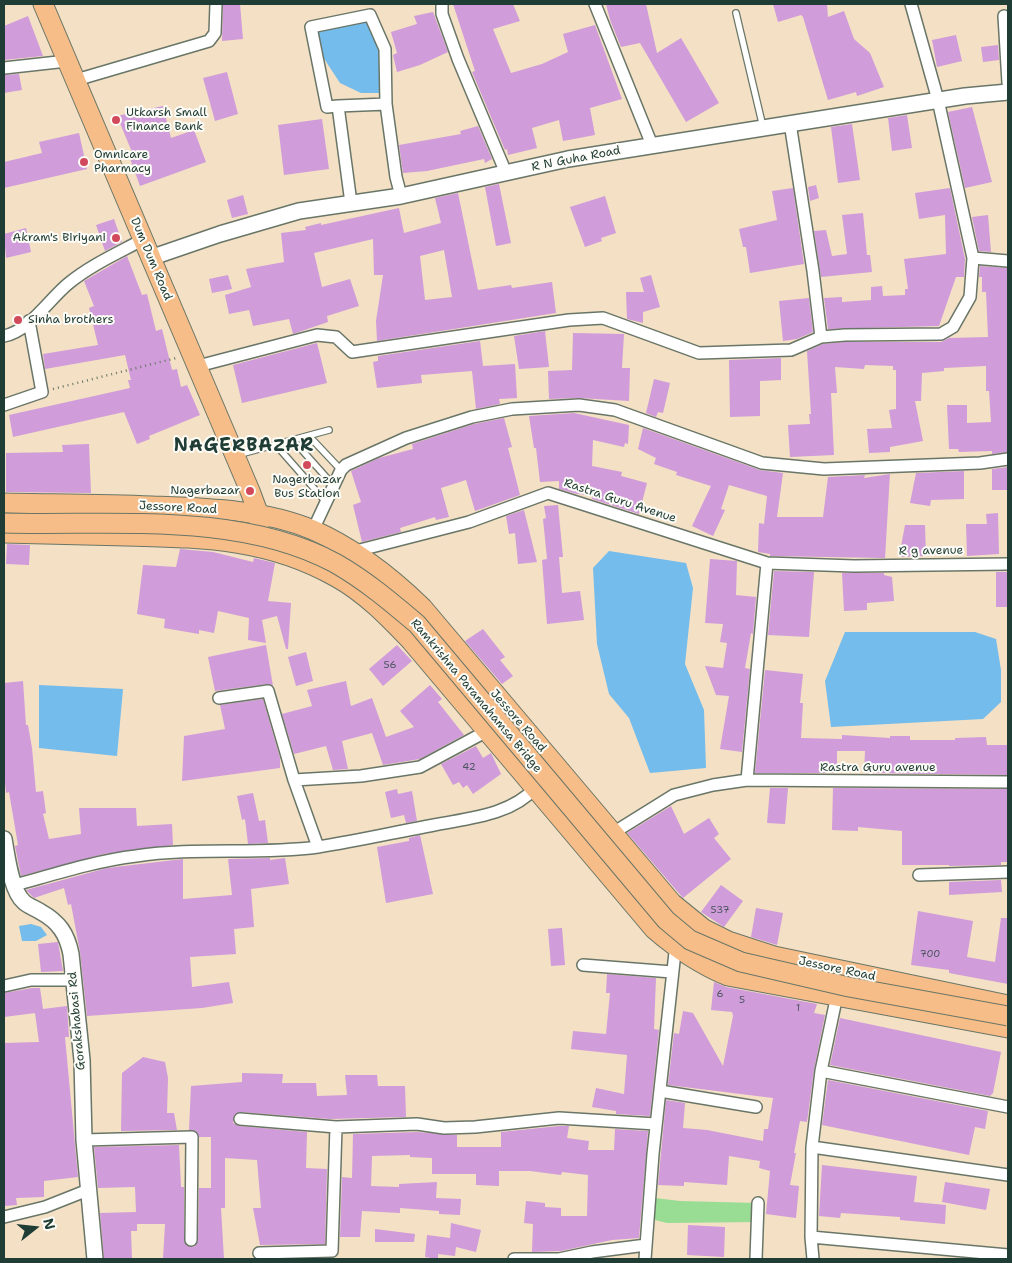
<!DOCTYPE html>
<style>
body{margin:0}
#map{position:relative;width:1012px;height:1263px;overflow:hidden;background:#f3e0c5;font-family:"Shantell Sans",sans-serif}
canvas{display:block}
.frame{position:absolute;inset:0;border:5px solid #1f3d34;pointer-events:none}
.north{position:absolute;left:10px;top:1203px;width:50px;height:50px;-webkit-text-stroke:4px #fdfcf7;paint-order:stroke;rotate:74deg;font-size:14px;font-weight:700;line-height:20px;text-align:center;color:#1f3d34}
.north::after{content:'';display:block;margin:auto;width:18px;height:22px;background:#1f3d34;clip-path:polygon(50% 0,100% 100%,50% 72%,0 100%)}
</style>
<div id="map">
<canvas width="1012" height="1263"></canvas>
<div class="frame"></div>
<div class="north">N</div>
</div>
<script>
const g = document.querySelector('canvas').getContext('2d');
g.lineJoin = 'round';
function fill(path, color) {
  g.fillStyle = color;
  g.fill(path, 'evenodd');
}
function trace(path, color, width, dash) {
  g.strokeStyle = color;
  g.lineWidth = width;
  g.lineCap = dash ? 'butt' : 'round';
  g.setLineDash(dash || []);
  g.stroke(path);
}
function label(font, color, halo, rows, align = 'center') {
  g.font = font + ' "Shantell Sans",sans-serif';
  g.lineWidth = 4;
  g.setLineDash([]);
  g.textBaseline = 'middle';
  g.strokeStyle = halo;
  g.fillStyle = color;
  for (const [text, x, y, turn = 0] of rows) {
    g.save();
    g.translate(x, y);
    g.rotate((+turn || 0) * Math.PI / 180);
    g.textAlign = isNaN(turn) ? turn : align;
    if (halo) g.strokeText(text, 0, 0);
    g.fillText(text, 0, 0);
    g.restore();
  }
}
const green = new Path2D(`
 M655,1198L680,1201L758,1203V1222L667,1223L655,1220L650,1223Z`);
const water = new Path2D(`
 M367,17L381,44L382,93H361L340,83L319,51L317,33Z
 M609,551L686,563L693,588L685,664L704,710L706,768L650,773L629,718L609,694L597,644L593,568Z
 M845,632H975L996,639L1001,670V702L983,719L831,727L825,681Z
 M39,685L123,689L117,756L39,748Z
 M31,924L41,927L47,935L36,941H22L19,926Z`);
const building = new Path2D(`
 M223,4H240L243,39L222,41Z
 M453,4H513L520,21L493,29L511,73L542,64L568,52L563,34L595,25L622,99L590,108L595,135L563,141L559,120L532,128L537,148L508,155L507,149L505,150L472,72L475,71Z
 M606,4H646L657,53L681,38L719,103L686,122L640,43L621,47L610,20Z
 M773,4H827L828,17L844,11L854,39L870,53L884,87L857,96L856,92L828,100L803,17L801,15L778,22Z
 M433,12L448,52L420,65L397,72L393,55L397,53L391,32L417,24L414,16Z
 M28,16L43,56L4,60V26Z
 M956,35L962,61L937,67L932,40Z
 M998,45L999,60L983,62L981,47Z
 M227,72L238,114L215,121L203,78Z
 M19,74L22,90L4,93V75Z
 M163,106L171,138L194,130L206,162L140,186L128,153L132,152L117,116Z
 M972,107L992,182L965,188L948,112Z
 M907,115L912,148L892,151L888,118Z
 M322,119L329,169L284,175L278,125Z
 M852,124L860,180L838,183L831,127Z
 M478,126L492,159L485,163L484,159L427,171L403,173L399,145L461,134L460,131Z
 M79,133L87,169L4,188V162L42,153L39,142Z
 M499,184L511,243L496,246L485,187Z
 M816,185L819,198L810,201L808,187Z
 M793,188L804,264L750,273L746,247H743L739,229L777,220L772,191Z
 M950,188L965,259L964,277H956L939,326L828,329L824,298L842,297V302L871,300V287L882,286L883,296L905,295V289H908L904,259L946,254L945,215L919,219L915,193Z
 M458,193L478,290L511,285L512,288L552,282L556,313L377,341L376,321L383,275H374L373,239L314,253L322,287L350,279L359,306L327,316L328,322L293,334L289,319L253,326L249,310L229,314L225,295L251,287L246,269L284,262L281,233L306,230L305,227L321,223V225L399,208L404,233L441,223L435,198ZM444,250L452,297L425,300L420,256Z
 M243,195L248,214L232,218L227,200Z
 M605,196L616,233L601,238L602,241L585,247L570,207Z
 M863,213L867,255H870L872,272L821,277L814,231L826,230L832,256L847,254L842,215Z
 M988,215L991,252L979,251L972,217Z
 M114,219L122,242L105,251L96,225Z
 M26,228L31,252L6,258L4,234Z
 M127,256L142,295L147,294L156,331L162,329L172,370L177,369L181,387L187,385L200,415L149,436L150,439L137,444L124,412L13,437L9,415L130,388L128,380H131L125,355L45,369L43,354L98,345L89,308L94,306L84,281Z
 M980,266L1008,268V452L992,454V451L959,452L958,449H949L947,405H967V423L991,422L989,391H986V366L944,368V371L922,373L921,401H915L923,441L890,447V452L869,453L867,429L892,428L889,410L896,409V370H893V366L865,365L864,369L835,367L837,393H831L834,455L790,457L788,425L810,424L809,414H811L807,351L823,344L845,342H941L949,338L988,337L986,292H982V277H979Z
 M228,275L232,289L212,293L209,279Z
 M651,275L660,307L643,312V323L627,319L626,292H644L640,278Z
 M809,298L813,332L797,339L783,341L779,301Z
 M545,331L549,367L519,369L514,336Z
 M573,333L624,334L622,368H630L629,401L579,398L549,399L548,371L572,370Z
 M480,341L483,366L515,364L517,398L499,399L500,404L476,409L472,371L421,375L422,383L377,388L373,362L378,361V356Z
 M317,343L327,383L242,403L233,365Z
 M781,358V380L760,381V416L730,417L729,360Z
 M654,379L670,383L663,413L658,412L656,417L646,413Z
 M574,413L629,425L628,444L625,443L624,447L593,440L592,466L622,472L621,476L647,483L639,514L592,499L593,495L577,494L559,489V481L540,482L536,448H534L529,416Z
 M504,418L512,447L508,448L520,495L475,511L466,480L441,488L449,517L436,520L435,517L400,528L401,532L362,542L353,505L361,502L351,471L379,458L413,449L412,444L474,424Z
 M643,428L760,470L783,473L777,517H823L828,477L865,475L864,478L890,474L885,558L770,556V554L758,552L759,523L764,524L767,496L729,485L721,509L725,510L713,536L692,526L711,486L676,475L677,472L654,464L656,458L638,449Z
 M89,444L91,493L6,492V453L63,452L62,445Z
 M1008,467V490H992V469Z
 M964,471V499L931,500L930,506L910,503L916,473Z
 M558,505L563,557H559L562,593L580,591L584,620L547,624L542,560L547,559L543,519L546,518L544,506Z
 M524,510L537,562L518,564L515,533L509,534L506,516Z
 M998,513L999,554L967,556L966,524H987L986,514Z
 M905,525H925L926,556L899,557Z
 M7,544L30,545L29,565L6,564Z
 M180,549L213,552L253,562L254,558L275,563L268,601L291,603L288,649H286L277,616L262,620L266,643L248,640L249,618L218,611L214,633L199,630V634L164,628L165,619L137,614L143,565L176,567Z
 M710,559L737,561L736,595L756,597L753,634L751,633L745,668L750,669L742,752L720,749L729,696L716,695L705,666L723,668L727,643L720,642L723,624L705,623Z
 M774,571L814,572L809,637L768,635Z
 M1008,572V607H996V572Z
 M842,573H884V575L892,577L894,601L867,603V610L844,611Z
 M483,629L505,657L500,660L513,676L502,684L465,641Z
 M266,645L273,686L267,684L215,691L208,657Z
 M397,645L412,661L383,686L369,669Z
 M306,652L313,681L296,686L288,657Z
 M765,670L803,674L800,703H803L801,738L842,739V735L890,738V736H910V740H955V738L986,737L987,745H1008V775L864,773L865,751H837V773H755Z
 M23,681L26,725H28L32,748L36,792L43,791L46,813L43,814L49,839L81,834L79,808H136L137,826L172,824L173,845L104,854L21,876L15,846L18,845L9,792L6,793L4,772V683Z
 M346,681L351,706L372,698L386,737L414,727L400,711L430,685L442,699L438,702L464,735L420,759L383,765L372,733L342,741L348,769L333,770L326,746L294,754L282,714L312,706L307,690Z
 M263,699L280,758V768L182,781L184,736L225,729L220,705Z
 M476,746L483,758L491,753L501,774L473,794L467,785L463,788L459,782L453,785L441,764Z
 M770,788H788L785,824L767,823Z
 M833,788L1008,789V862H1001V865L949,866V865H902V831L858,827V831L832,830Z
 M397,789L398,794L412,791L417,821L406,823L404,815L391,818L385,792Z
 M253,793L259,821L265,820L268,843L248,844L245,819L242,820L237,796Z
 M671,806L684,834L709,818L719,834L714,838L731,859L683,898L627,833Z
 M420,835L433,894L386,903L377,847L409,841V838Z
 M270,858V860L285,858L289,884L251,889L254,927L234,929L236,954L190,957L192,987L229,982L233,1003L202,1008L87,1016L80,952L71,904L68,905L64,888L34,898L26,890L107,868L183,859V899L232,895L228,859Z
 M1001,880L1002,892L949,895V882Z
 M721,885L743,901L724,927L701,912Z
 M756,908L783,913L777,945L751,937Z
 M918,911L973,921L967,957L995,962L1001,918H1008V984L949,973V970L911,965Z
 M562,928L565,965L551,966L548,929Z
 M58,942L63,971L41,972L38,944Z
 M607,974L656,978L654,1029L659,1030L650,1116L616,1114V1111L592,1107L596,1088L624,1094L627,1055L571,1049L573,1031L606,1034L610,993H606Z
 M714,982L726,987L817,1004L814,1013L825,1015L814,1070L807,1122L800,1121L794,1153H796L790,1185L799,1186L796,1218L766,1214L770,1171L759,1168L760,1161L729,1156L727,1185L684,1182V1186L658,1185L666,1100L685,1103L683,1128L707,1130L763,1141L764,1129H768L773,1098L668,1085L674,1033L679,1034L683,1011L693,1013L723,1066L733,1016L732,1012L711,1010Z
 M32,988H40L43,1009L67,1006L69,1037H65L78,1177L44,1181V1197L16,1198L17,1205L4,1206V1043L39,1042L35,1013L4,1017V993Z
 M840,1018L1001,1052L993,1093L990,1096L830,1065Z
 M143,1057L165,1062L168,1078L167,1113H174L177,1130L121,1131L122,1073Z
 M242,1073L283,1074L282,1083H316L317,1096L347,1095L345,1075H377L378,1086H405L406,1117L330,1119L241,1112L234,1115L233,1123L239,1126L307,1132L306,1168L327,1169L325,1244L260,1245L253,1208H261L257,1160L225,1158V1208H221L224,1259H163L165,1224H137V1231H131L132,1259H104L100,1213L136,1212L135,1187L98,1188L94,1147L179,1145L181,1187H184V1240L187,1246L194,1247L198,1240L199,1188H211V1137H199L196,1131L189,1130L191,1086L242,1082Z
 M828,1080L988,1111L985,1129L975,1127L969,1155L822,1125Z
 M559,1126H569L567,1138L589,1141L588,1150H614L615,1129L648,1131L639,1238L612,1240L561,1251L532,1252L533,1224L524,1223L526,1201L545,1203V1207L561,1208V1216H587L588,1175L562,1172L561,1175L530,1171H499V1186L476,1185V1174H432V1158L410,1157V1155L372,1156L371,1186L399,1187V1184L437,1182L436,1198L461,1199L460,1215L439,1214V1211L400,1208V1213L362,1211L360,1237H340L342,1177L352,1178L353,1134L417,1132L457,1135V1147H501V1132Z
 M822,1165L917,1176L914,1202L946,1205L945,1224L900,1220V1217L841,1213L840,1218L819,1216Z
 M945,1182L990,1189L986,1210L942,1202Z
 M451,1223L481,1230L476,1252L456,1247L455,1256L438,1254V1259L425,1257L427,1235L450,1238Z
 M688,1225L725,1227L724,1257L687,1255Z
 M375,1229L415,1234L414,1242H375Z`);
const path = new Path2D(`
 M53,389L176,358`);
const service = new Path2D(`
 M736,13L763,127
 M309,436L341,470
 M293,440L334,486
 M276,445L326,502
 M237,455L329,430`);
const minor = new Path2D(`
 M442,4V14L458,59L506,173
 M595,4L652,145
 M1004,16L1008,83
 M4,68L67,61
 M76,80L209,41L215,33L216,4
 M338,106L386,104
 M790,123L813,271L821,337
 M351,203L338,106L327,107L311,27L370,15L385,49L386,104L396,177L401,196
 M973,258L1008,261
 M4,336C30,331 49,299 69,283C91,265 118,253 142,240
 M198,366L317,335L336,337L352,352L569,320L603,318L699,353L791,350L821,337L845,335L941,334L953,327L970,297L973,258L938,100L911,4
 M4,405L42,392L29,321
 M313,530L341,470L346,465L406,438L472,417L512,409L579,405L615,410L762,463L824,469L980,463L1008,459
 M339,572L352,552L469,522L548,493L767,563L854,566L1008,564
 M219,698L268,691L294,780L361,776L420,767L487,731
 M294,780L318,847
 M747,780L767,563
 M613,833L674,795L713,785L747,780L1008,782
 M919,875L1008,872
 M15,885C55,874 95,861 136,856C196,847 258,855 318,847C357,841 396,832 434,825C469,818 511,815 535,788
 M583,965L672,972
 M4,986L31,980H72
 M837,995L821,1071L812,1147L811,1237L1008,1255
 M821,1071L1008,1107
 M660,1091L756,1107
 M240,1119L336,1127
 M84,1140L192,1137L191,1240
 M812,1147L1008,1175
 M4,1217L45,1207L88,1190
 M811,1237L813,1259
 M259,1253L332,1251L336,1127L417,1124L444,1128L475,1127L559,1118L656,1124
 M514,1259H559L592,1252L646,1245
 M645,1259L653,1154L676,943
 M756,1259L758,1203`);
const tertiary = new Path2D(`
 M150,258L220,234L299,211L401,196L568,159L965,96L1008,92
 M4,839C7,855 11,891 24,902C28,906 35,908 41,912C59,922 67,934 71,954L82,1060L84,1140L95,1259`);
const primary = new Path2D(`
 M43,4L250,491L259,515V526
 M4,503C53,504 103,504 152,506C205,508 263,509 313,530C354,548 390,576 422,607L672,903L704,929L728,941L774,956L1008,1005
 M4,533C44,534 85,535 126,536C202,538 267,538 336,577C365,593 388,617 411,641L654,929C677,949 699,964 728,976L1008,1028`);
const primaryBridge = new Path2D(`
 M4,523C111,526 238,511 335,563C365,580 391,602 417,624L666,920L690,940L741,962L849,987L1008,1016`);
const markers = [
 [116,120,5,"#d1495b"],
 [84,162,5,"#d1495b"],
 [116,238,5,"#d1495b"],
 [18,320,5,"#d1495b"],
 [307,465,5,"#d1495b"],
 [250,491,5,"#d1495b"]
];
const numberNames = [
 ["56",390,665],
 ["42",469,767],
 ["537",720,910],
 ["700",930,954],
 ["6",720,994],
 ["5",742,1000],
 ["1",798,1008]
];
const poiNames = [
 ["Utkarsh Small",126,113],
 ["Finance Bank",126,127],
 ["Omnicare",94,155],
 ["Pharmacy",94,169],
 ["Akram's Biriyani",106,238,"right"],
 ["Sinha brothers",28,320],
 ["Nagerbazar",307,480,"center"],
 ["Bus Station",307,494,"center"],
 ["Nagerbazar",240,491,"right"]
];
const streetNames = [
 ["R N Guha Road",576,159,-11],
 ["Dum Dum Road",151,259,67],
 ["Rastra Guru Avenue",620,501,18],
 ["Jessore Road",178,508,3],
 ["R g avenue",931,551,-1],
 ["Ramkrishna Paramahamsa Bridge",476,696,50],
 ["Jessore Road",518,721,49],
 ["Rastra Guru avenue",878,768],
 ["Jessore Road",837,969,12],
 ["Gorakshabasi Rd",77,1021,-95]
];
const districtNames = [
 ["NAGERBAZAR",244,446]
];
fill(green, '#99dc94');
fill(water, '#74bcec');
fill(building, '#d09cda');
trace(service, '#697667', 8);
trace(minor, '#697667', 14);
trace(tertiary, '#697667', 18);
trace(primary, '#697667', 21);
trace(path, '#697667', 2.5, [1, 4]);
trace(service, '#fff', 5.5);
trace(minor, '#fff', 11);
trace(tertiary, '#fff', 15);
trace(primary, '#f7bd88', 19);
trace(primaryBridge, '#697667', 21, []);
trace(primaryBridge, '#f7bd88', 19);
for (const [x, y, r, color] of markers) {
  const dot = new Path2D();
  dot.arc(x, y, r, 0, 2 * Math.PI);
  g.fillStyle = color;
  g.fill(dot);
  trace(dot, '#fdfcf7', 2);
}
label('10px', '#4b555e', null, numberNames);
label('12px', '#1f3d34', '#fdfcf7', poiNames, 'left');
label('12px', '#1f3d34', '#fdfcf7', streetNames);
g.letterSpacing = '1px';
label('bold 18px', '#1f3d34', '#fdfcf7', districtNames);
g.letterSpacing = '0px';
</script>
